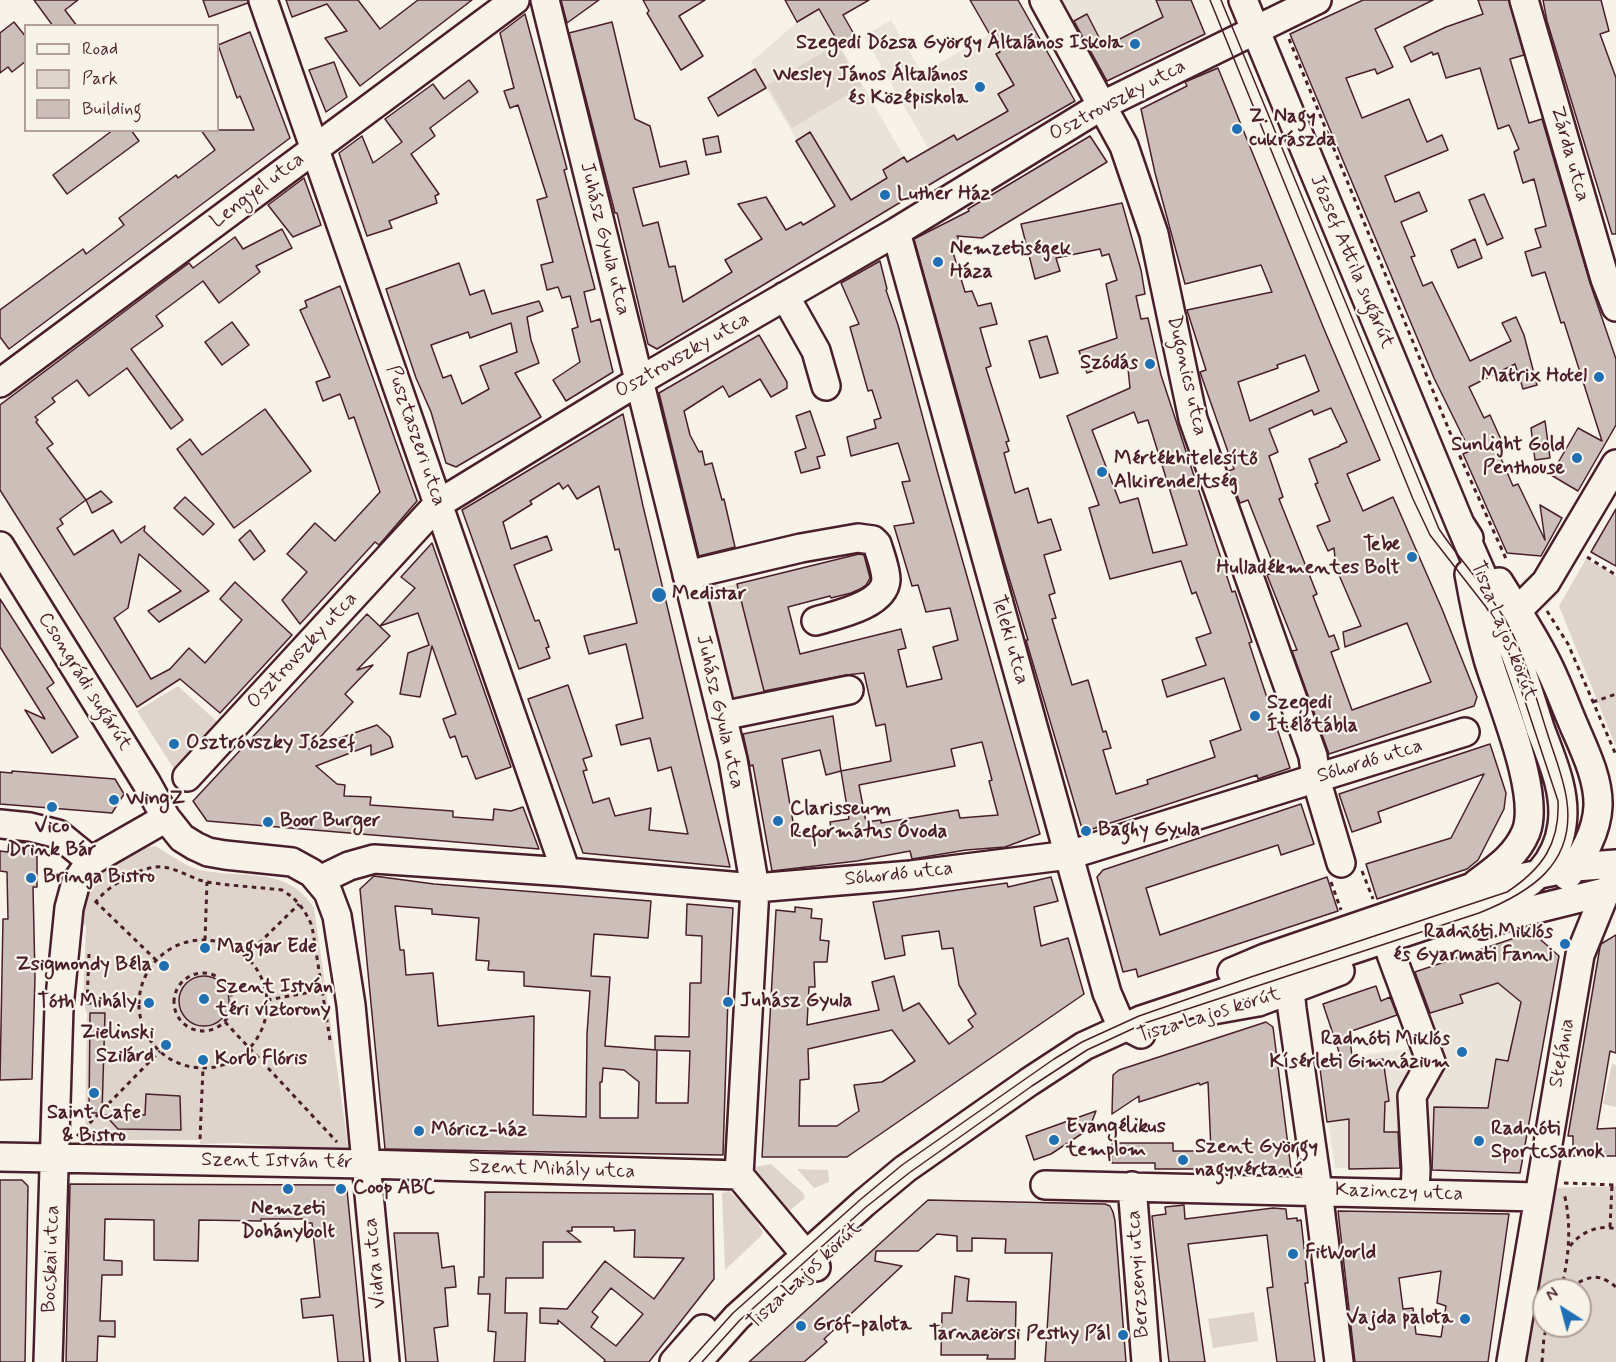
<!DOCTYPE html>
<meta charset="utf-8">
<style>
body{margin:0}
#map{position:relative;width:1616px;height:1362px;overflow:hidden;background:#f7f3e8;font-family:Mynerve,sans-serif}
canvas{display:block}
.legend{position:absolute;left:24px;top:24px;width:195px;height:108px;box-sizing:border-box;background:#f7f3e8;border:2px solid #b29e9c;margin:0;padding:8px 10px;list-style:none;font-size:18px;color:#4a1f2b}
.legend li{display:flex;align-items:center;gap:12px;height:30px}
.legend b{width:30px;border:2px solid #b29e9c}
.north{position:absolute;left:1532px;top:1278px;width:60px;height:60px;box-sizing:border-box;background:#f7f3e8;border:2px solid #b29e9c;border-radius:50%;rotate:324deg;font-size:16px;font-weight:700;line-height:24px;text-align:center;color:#4a1f2b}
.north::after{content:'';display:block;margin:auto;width:21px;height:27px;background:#1f6fb2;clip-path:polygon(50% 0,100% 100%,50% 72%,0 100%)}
</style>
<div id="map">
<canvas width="1616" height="1362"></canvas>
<ul class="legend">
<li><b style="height:8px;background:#f7f3e8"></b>Road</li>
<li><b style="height:16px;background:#ded4cc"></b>Park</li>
<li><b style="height:16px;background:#ccbfb9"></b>Building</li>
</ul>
<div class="north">N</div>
</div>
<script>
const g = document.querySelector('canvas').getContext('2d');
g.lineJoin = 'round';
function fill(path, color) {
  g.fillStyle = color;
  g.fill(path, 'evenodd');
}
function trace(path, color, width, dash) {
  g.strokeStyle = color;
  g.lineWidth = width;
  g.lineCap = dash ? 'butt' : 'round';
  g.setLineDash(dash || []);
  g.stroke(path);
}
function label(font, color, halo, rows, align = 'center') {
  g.font = font + ' Mynerve,sans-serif';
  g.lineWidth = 4.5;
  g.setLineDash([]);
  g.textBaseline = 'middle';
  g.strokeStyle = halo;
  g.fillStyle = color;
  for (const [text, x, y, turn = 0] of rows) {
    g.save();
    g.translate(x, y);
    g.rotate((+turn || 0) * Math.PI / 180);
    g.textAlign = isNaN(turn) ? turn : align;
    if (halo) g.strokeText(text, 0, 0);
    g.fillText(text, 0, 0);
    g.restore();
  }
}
const built = new Path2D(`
 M1062,0H1190L1204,34L1107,81Z
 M819,9L907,162L851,232L751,62L797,22Z
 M1026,14L1075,101L944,176L864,36L891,20L922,73Z
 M1532,932L1559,956L1520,1173L1416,1169L1335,1168L1319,1061L1413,1048L1408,975Z`);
const green = new Path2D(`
 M837,44L862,86L792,128L767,85Z
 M1586,559L1616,576V747L1559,606Z
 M703,580H715L720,588L737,584L765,697L734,705Z
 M178,686L223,727L177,774L137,711Z
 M155,846C171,855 187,868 205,871C245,878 289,867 314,908L349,1152L236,1143L200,1144V1140H85L87,1013L83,1003L86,925L72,924L87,883L140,849Z
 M1612,1064L1616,1065V1107L1603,1104Z
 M771,1164L803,1193L805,1198L788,1212C772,1199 761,1187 755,1167Z
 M797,1169L828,1170L829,1182L814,1188Z
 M1616,1186V1362H1522L1551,1188ZM1544,1290H1580V1326H1544Z
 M729,1191L749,1210L763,1232L761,1236L725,1270L722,1193Z
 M1254,1312L1258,1341L1213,1348L1208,1319Z`);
const building = new Path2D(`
 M34,0H78L65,10L77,26H53Z
 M203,0H248V3L209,17Z
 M286,0H358L380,29L418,0H472L360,86L325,38L347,31L327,4L292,17Z
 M561,0H599L567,23Z
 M643,0H705L679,16L703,56L681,70L647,13L649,11Z
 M785,0H869L843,15L858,41L842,49L819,9L797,22Z
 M970,0H1018L1075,101L944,176L657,349L648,344L617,213H615L569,33L612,22L635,119L650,126L660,167L686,161L689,174L633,188L643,226L658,222L669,267L675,266L683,302L732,272L725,260L762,239L738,204L766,197L786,230L801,222L803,225L835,206L796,141L810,132L851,200L887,178L883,170L904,157L907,162L954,135L957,140L1008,111L998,94L1014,85L996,54L1000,52Z
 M1156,0H1191L1205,34L1107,81L1074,21L1087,14L1104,47L1163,17Z
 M1363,0H1433L1375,29L1393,67L1377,74L1375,69L1346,78L1362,118L1409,99L1427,142L1442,135L1448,150L1385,176L1395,202L1419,192L1427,211L1401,222L1415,256L1411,257L1423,286L1432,282L1470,361L1511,341L1502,323L1516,317L1524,335L1537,385L1523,389L1515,364L1469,387L1484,418L1490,415L1503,444L1496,447L1513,486L1518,484L1545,540L1540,505L1562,518L1541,556L1507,553L1463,454L1470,451L1434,378L1290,34Z
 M1478,0H1509L1524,55L1510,59L1529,123L1542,119L1590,283L1616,359V425L1578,491L1551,475L1578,428L1602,441L1564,322L1561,323L1545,272L1532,276L1525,252L1541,247L1535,229L1546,226L1534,179L1523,183L1514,152L1519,149L1509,125L1498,129L1480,68L1446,78L1438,53L1433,55L1432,52L1411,62L1404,47L1446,27L1483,14Z
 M1543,0H1601L1609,31L1600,34L1616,78V234H1612L1547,21Z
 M525,14L567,169L564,170L595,289L584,292L591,322L600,319L613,372L566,401L553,380L580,362L572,329L578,327L570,296L562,298L558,287L547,290L541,265L553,262L537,200L547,197L518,105L510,108L504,91L514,88L500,33Z
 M14,22L26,37V61L12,72L8,67L0,73V33Z
 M250,32L290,138L9,349L0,337V310L83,249L86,254L124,225L119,218L176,175L178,178L215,150L201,130H254L240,96L237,98L218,45Z
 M334,62L347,97L326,112L309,70Z
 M1218,68L1324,329L1380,460L1347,474L1363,511L1393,497L1442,609L1477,697L1474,706L1329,754L1292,651L1297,650L1267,575L1276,571L1248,500L1240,503L1228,471L1234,469L1200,372L1206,370L1187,310L1272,292L1261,265L1185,284L1155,173L1141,109L1187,86L1185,82ZM1305,355L1319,391L1250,421L1238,382L1278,368L1277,365ZM1331,408L1347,442L1340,445V446L1309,459L1318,483L1315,484L1330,521L1317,526L1328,551L1334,548L1336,568L1361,626L1343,632L1345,647L1407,623L1431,682L1352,710L1331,652L1339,649L1334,635L1329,637L1313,596L1317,594L1279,499L1283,497L1269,456L1278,452L1269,429L1312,410L1314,415Z
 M755,69L766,88L718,116L708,98Z
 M469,80L478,92L430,128L435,136L411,154L439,194L435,196L437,203L389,221L392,228L367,236L339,153L362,136L373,163L402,142L385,119L433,84L444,99Z
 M113,130H131L139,141L67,194L53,175Z
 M718,136L721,152L706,155L703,139Z
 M1090,136L1107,162L982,238L957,236L962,246L952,249L965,292L972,291L978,306L991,303L997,324L980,328L991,366L986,368L1009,441L1006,442L1009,451L1004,453L1015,493L1028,488L1038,523L1051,519L1061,550L1044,555L1055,593L1049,595L1056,618L1052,619L1072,685L1088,680L1103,732L1106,731L1111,748L1103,750L1116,794L1148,784L1147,780L1215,757L1210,741L1241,730L1224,678L1167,697L1162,680L1206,665L1196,638L1211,633L1196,592L1192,594L1181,561L1110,579L1089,508L1099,505L1067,416L1130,388L1127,359L1087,373L1079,351L1117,338L1106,284L1117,280L1109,254L1102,256L1100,249L1056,258L1060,271L1035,279L1021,224L1122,203L1141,270L1145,294L1136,296L1141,319L1148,318L1161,375L1232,592L1235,591L1252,642L1249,643L1290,768L1258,779L1257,775L1083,832L1026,640H1028L1004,561L914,239L969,211L968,209ZM1134,412L1138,423L1148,420L1187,545L1153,553L1138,498L1120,503L1092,430Z
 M304,178L321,225L293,237L268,205Z
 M1484,194L1503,238L1487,245L1469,200Z
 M282,229L292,248L256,266L260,272L219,303L203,281L156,316L163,326L131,349L183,420L171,429L127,368L89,396L77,380L52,398L55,402L35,417L38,420L36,422L53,444L47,448L86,500L60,519L63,524L57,528L74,555L113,530L121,543L145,526L144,531L209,591L159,622L148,611L181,591L139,554L128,608L114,618L151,679L170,669L189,648L205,663L242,620L220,599L235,582L292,635L220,713L180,679L137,707L0,490V405L189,263L193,268L235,237L243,249Z
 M1475,239L1482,258L1458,268L1451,250Z
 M880,261L887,289L886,290L898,325L938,474L1040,834L1005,847L966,850L912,859L910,851L857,861L772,871L753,765L750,766L743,734L833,716L841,771L891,761L885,724L876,726L864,673L846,675L764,691L737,584L859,554L864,555L870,578L866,585L860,589L851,593L831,598L830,596L788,607L800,654L901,629L906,648L898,650L907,687L942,679L933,647L958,640L950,608L926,612L918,585L912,586L894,526L914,523L902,482L910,481L898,443L851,456L847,437L876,428L874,420L881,418L872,390L868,391L850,327L859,324L841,283ZM982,742L992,780L989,781L998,815L960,818L958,810L881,823V820L866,822L859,785L955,766L951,749ZM820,750L826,775L841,771L849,819L830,822L831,829L795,833L782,759Z
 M459,263L470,295L484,290L492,314L539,301L543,311L527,317L531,340L539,363L515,373L541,417L456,467L446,463L431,412L416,378L386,289ZM511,323L517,352L480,366L489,389L462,404L451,375L443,378L431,345L468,332L470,338Z
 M340,286L417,501L379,545L375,542L300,624L282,600L307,572L287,554L315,523L335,541L380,492L354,417L349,419L340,394L323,401L316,382L330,377L300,310L307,307L305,301Z
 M232,322L249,345L222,365L205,342Z
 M759,335L787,382V388L771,397L760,379L729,397L723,386L684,411L690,435L699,452L702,451L705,465L712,463L722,500L724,499L735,547L699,556L659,393Z
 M1047,336L1058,373L1040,378L1029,341Z
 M265,409L311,471L234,528L177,449L190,439L202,455Z
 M810,411L825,455L817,457L820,468L801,473L795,452L806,448L796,416Z
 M623,414L643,506L730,867L583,853L528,699L568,685L592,756L583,759L587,770L583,771L593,803L609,798L615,816L651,808L649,830L688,834L671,767L658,771L650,738L621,745L616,725L643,718L626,644L589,654L584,636L637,623L619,549L615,550L599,486L577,499L568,485L563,489L559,483L530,501L532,504L503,522L511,549L547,536L552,550L514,565L535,621L539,620L549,647L546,648L550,658L519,669L462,510Z
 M1545,421L1550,458L1535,460L1531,428Z
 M101,491L112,502L92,513L86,500Z
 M185,497L214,524L203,535L174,508Z
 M1616,509V566L1591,552Z
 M250,530L265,551L254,560L239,540Z
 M432,543L511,767L476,779L467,756L462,757L455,736L450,738L443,719L456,714L432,646L420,697L400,694L408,653L429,645L418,613L380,626L415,588L401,577Z
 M0,599L54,683L47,688L78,737L52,753L25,710L45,719L0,647Z
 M367,614L390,636L357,670L373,665L345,694L353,702L309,749L377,725L390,737L393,747L371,755V745L316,766L337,784L345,785L344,796L371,797L370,805L453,811V817L493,820L494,809L511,811L523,807L539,849L207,821L193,801Z
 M1490,744L1506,793L1504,809L1478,860L1467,869L1377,899L1366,864L1451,838L1484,774L1378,812L1381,822L1352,832L1339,794Z
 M12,771L115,779L124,794L112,813L0,804V772L12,773Z
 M1301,804L1314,844L1281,855L1278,845L1146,888L1160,935L1327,877L1338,911L1138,977L1136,969L1123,972L1097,877L1103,870Z
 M9,841L27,843L35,845L37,847V887H33L35,977L32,1079L0,1080L3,919H8L7,872L0,871V851L8,852Z
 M374,876L434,884L651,901L648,938L594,934L591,976L610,977L605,1046L657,1050L656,1103H688L690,1051L655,1050V1036L689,1037L690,983H701L702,936L686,935L687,904L733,908L728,997L723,1155L385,1149L360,889ZM395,906L432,909V914L479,918L476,960L489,961L488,970L524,972V986L590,991L587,1034L586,1117L533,1115L534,1016L438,1026L433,973L406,975L404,950H400ZM603,1068L624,1070L639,1082L638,1118H600V1082H602Z
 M1051,877L1058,901L1034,907L1041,946L1068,938L1084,994L847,1157H762L776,910L795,912V907L812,909L811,918L822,919L820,940L829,941L827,962H814L815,987H809L807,1025L879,1010L872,982L894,976L903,1011L919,1003L949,1044L973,1027L968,1020L976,1014L959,985L953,948L942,949L939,931L902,936L905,955L885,959L873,902L1007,883L1008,887ZM892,1030L915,1061L882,1082L854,1085L859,1111L837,1126H799L800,1080L809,1079L808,1049Z
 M1532,932L1559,956L1520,1173L1432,1170L1434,1107L1488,1108L1496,1059L1508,1061L1521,1002L1498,983L1460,995L1463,1003L1430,1013L1415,972Z
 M1616,935V1053L1610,1051L1597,1129L1616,1128V1156H1573V1136H1568L1600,947L1601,944Z
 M179 1001a25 25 0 1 1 50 0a25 25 0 1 1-50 0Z
 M1376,986L1381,1001L1390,997L1397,1015L1349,1032L1353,1064L1383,1059L1389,1101L1385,1102L1384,1132H1398L1400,1168L1349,1169V1119L1327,1122L1319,1061L1341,1058L1323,1004Z
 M90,1013H105L102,1113H89Z
 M1266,1022L1273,1027L1291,1169H1155V1163H1112V1143H1173V1151H1211L1208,1082L1200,1085L1199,1083L1139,1102V1096L1112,1114L1113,1075L1119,1070Z
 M146,1094L180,1096L181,1130L118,1129L105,1115H145Z
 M1096,1111L1089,1129L1051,1154L1034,1160L1026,1136Z
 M0,1180H22L28,1186L25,1362H0Z
 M70,1184L344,1185L347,1190L364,1362H338L333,1315L303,1318L301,1299L320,1297L312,1223H303V1219H261V1221L199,1220L198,1261L154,1260V1220L105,1219L104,1260L122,1261V1275H102L100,1321H115V1337L98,1336L97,1362H66Z
 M485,1192L713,1194L714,1279L649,1362H604L605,1360L558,1320V1324L540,1323V1308L567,1309L605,1261L654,1299L684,1258L634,1257L635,1230L614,1231V1227H572V1231H567L581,1242H543V1278H506L505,1313H527L525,1362H494L496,1332L488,1331L490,1294H478L479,1277H484ZM611,1288L643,1314L616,1346L591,1327L598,1317L592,1312Z
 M928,1200L1105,1204L1110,1206L1113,1212L1115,1221L1126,1362H1045L1052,1253H1005L1006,1239L972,1238V1251H957V1236L937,1234L918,1251H876L875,1261L902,1266L824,1339L827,1342L804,1362H749Z
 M1184,1205L1185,1219L1273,1208L1286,1209L1287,1219L1297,1218V1221L1301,1220L1308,1283H1305L1315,1362H1277L1267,1288L1273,1287L1267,1235L1188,1244L1205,1362H1169L1152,1216L1166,1214L1165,1207Z
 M1338,1211L1509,1214L1488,1362H1355ZM1441,1271L1437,1303L1446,1306L1441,1337L1416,1334L1413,1308L1403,1309L1399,1278Z
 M394,1233H438L442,1268L454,1266L456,1287L445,1288L448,1326L434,1328L438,1362H406Z
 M955,1276L969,1279L967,1301L1016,1302L1015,1359H987L988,1355H941L942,1313H952Z`);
const path = new Path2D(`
 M1289,39L1458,452L1507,561
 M1587,557L1616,575
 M1547,611L1568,644L1616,755
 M1593,702L1616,694
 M1362,871L1373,899
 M1331,882L1341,910
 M95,901L156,960
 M95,903C106,887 143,864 163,867C179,869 192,879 207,882C232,886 257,887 282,890C297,899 305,910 312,926L330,1040
 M205,940L207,882
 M139 1004a64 64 0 1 1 128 0a64 64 0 1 1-128 0Z
 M246,956L299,904
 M174 1002a29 29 0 1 1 58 0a29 29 0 1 1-58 0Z
 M267,1000L323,990
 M87,1003L89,954
 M87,1003L139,1004
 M225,1022L337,1142
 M77,1136L160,1051
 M200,1139L203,1068
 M1564,1183L1616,1185
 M1610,1227L1612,1185
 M1570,1246C1581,1232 1599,1224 1616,1229
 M1562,1289C1585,1283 1592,1267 1616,1287
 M1561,1290C1569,1257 1572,1226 1564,1193
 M1542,1362L1544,1337L1547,1326`);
const minor = new Path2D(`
 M263,0L566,872
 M545,0L733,760L755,888L739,1175L816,1267
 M1044,0L1124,146L1154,234L1193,419L1313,756L1316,779L1341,863
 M1243,0L1460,524L1469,538
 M1524,0L1605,279L1616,307
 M896,232L1107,993L1120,1023L1141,1034
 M785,296L816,351L826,386
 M0,383L515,0
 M0,546L146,782L166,818L182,838L195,846L208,852L225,855L292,862L312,873L328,892L337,916L351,1005L385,1362
 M1469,574C1474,603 1480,631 1488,659C1500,700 1541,793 1526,832C1516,856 1496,869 1476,884
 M687,575L801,548L858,538L873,540L877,544C880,554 886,569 886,580C884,606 835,615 816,621
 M1499,582C1515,608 1532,633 1546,661C1557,682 1565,705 1575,728C1585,751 1599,780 1598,806C1597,831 1583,857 1567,876
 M1517,611L1546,582L1616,464
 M722,716L849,690
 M187,777L438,504L639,381L896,232L1103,105L1317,0
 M0,824L30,827L58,834L91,861
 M320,880L349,866L374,859L566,872L755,888L911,875L1069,855L1465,732
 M1482,925L1516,914L1616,889
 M1391,954L1431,1062L1412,1096L1416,1169L1415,1194
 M1232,972L1265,958L1470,888L1575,867L1616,864
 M1293,974L1290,990L1292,1009L1318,1191L1339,1362
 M1213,1010L1258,1002L1340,971
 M0,1157L366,1164L739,1175
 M1045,1185L1538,1197
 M1132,1186L1146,1362
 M48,1362L59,1007L69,908L76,882L91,861L166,818
 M674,1362L703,1329
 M697,1362L737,1317L864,1203L905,1169L1029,1082L1084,1046L1141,1020L1493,903C1528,889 1557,864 1562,825C1567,792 1551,758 1540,728C1531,700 1523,672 1512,646C1496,605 1477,564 1460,524
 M1511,1362L1580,955L1606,891`);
const tram = new Path2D(`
 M689,1362L733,1313L861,1199L902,1165L1054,1059L1082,1042L1139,1016L1251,977L1507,892C1542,869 1560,844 1558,801L1508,650L1498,626L1486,607L1430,535L1413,499L1210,0
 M702,1362L740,1320L866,1207L909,1173L1032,1086L1087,1050L1145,1023L1479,913C1529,893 1575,865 1567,802C1564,778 1554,755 1547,732C1535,695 1525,655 1506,621C1486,588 1460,560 1439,529L1221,0`);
const markers = [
 [1135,44,6,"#1f6fb2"],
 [980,87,6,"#1f6fb2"],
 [1237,129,6,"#1f6fb2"],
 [885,195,6,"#1f6fb2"],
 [938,262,6,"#1f6fb2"],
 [1150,364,6,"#1f6fb2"],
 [1599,377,6,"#1f6fb2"],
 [1577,458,6,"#1f6fb2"],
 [1102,472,6,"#1f6fb2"],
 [1412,557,6,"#1f6fb2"],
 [659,595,8,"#1f6fb2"],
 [1255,716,6,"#1f6fb2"],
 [174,744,6,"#1f6fb2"],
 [114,800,6,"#1f6fb2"],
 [52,807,6,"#1f6fb2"],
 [778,821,6,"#1f6fb2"],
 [268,822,6,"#1f6fb2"],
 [1086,831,6,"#1f6fb2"],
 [31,878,6,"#1f6fb2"],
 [1565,944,6,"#1f6fb2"],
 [205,948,6,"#1f6fb2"],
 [164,966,6,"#1f6fb2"],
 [204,999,6,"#1f6fb2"],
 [728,1002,6,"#1f6fb2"],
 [149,1003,6,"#1f6fb2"],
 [166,1045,6,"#1f6fb2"],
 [1462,1052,6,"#1f6fb2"],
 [203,1060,6,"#1f6fb2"],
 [94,1093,6,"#1f6fb2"],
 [419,1131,6,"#1f6fb2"],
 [1054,1140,6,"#1f6fb2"],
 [1479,1141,6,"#1f6fb2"],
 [1183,1160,6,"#1f6fb2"],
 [288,1189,6,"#1f6fb2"],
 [341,1189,6,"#1f6fb2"],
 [1293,1254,6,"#1f6fb2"],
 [1465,1319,6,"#1f6fb2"],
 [801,1326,6,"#1f6fb2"],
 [1123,1335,6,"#1f6fb2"]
];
const poiNames = [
 ["Szegedi Dózsa György Általános Iskola",1123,44,"right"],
 ["Wesley János Általános",968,76,"right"],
 ["és Középiskola",968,99,"right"],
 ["Z. Nagy",1249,118],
 ["cukrászda",1249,141],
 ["Luther Ház",897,195],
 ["Nemzetiségek",950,250],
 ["Háza",950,273],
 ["Szódás",1138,364,"right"],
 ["Matrix Hotel",1587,377,"right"],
 ["Sunlight Gold",1565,446,"right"],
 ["Penthouse",1565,469,"right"],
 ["Mértékhitelesítő",1114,460],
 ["Alkirendeltség",1114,483],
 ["Tebe",1400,546,"right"],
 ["Hulladékmentes Bolt",1400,569,"right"],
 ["Medistar",672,595],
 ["Szegedi",1267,704],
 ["Ítélőtábla",1267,727],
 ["Osztróvszky József",186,744],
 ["WingZ",126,800],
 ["Clarisseum",790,810],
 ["Református Óvoda",790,833],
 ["Boor Burger",280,822],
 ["Vico",52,828,"center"],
 ["Drink Bár",52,851,"center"],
 ["Baghy Gyula",1098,831],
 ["Bringa Bistro",43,878],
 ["Radnóti Miklós",1553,933,"right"],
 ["és Gyarmati Fanni",1553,956,"right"],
 ["Magyar Ede",217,948],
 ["Zsigmondy Béla",152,966,"right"],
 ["Szent István",216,988],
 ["téri víztorony",216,1011],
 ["Juhász Gyula",740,1002],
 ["Tóth Mihály",137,1003,"right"],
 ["Zielinski",154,1034,"right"],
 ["Szilárd",154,1057,"right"],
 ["Radnóti Miklós",1450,1040,"right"],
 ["Kísérleti Gimnázium",1450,1063,"right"],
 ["Korb Flóris",215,1060],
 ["Saint Cafe",94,1114,"center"],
 ["& Bistro",94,1137,"center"],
 ["Evangélikus",1066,1128],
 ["templom",1066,1151],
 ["Radnóti",1491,1130],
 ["Sportcsarnok",1491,1153],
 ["Móricz-ház",431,1131],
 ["Szent György",1195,1148],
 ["nagyvértanú",1195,1171],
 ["Coop ABC",353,1189],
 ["Nemzeti",288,1210,"center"],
 ["Dohánybolt",288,1233,"center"],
 ["FitWorld",1305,1254],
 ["Vajda palota",1453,1319,"right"],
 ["Gróf-palota",813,1326],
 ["Tarnaeörsi Pesthy Pál",1111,1335,"right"]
];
const streetNames = [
 ["Osztrovszky utca",1118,101,-28],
 ["Zárda utca",1569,154,74],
 ["Lengyel utca",258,191,-37],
 ["Juhász Gyula utca",604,239,76],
 ["József Attila sugárút",1351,262,67],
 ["Osztrovszky utca",683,356,-30],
 ["Dugonics utca",1186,376,77],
 ["Pusztaszeri utca",415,436,71],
 ["Tisza Lajos körút",1503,631,68],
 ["Teleki utca",1009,640,74],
 ["Osztrovszky utca",303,651,-47],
 ["Csongrádi sugárút",84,682,58],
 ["Juhász Gyula utca",719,712,77],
 ["Sóhordó utca",1370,762,-17],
 ["Sóhordó utca",899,875,-6],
 ["Tisza Lajos körút",1209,1016,-17],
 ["Stefánia",1563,1053,-80],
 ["Szent István tér",277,1162,1],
 ["Szent Mihály utca",552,1170,2],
 ["Kazinczy utca",1399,1193,2],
 ["Bocskai utca",52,1259,-88],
 ["Vidra utca",376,1263,-96],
 ["Berzsenyi utca",1139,1274,-94],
 ["Tisza Lajos körút",805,1276,-43]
];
fill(built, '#eae3da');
fill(green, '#ded4cc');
fill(building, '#ccbfb9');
trace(building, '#4a1f2b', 1.5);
trace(minor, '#4a1f2b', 32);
trace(path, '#4a1f2b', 3, [4.5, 4.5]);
trace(minor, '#f7f3e8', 27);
trace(tram, '#4a1f2b', 1.5);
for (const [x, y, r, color] of markers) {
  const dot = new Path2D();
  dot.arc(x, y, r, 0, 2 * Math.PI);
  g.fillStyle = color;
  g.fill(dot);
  trace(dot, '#f7f3e8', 2);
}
label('bold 20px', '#4a1f2b', '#f7f3e8', poiNames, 'left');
label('20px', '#4a1f2b', '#f7f3e8', streetNames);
</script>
